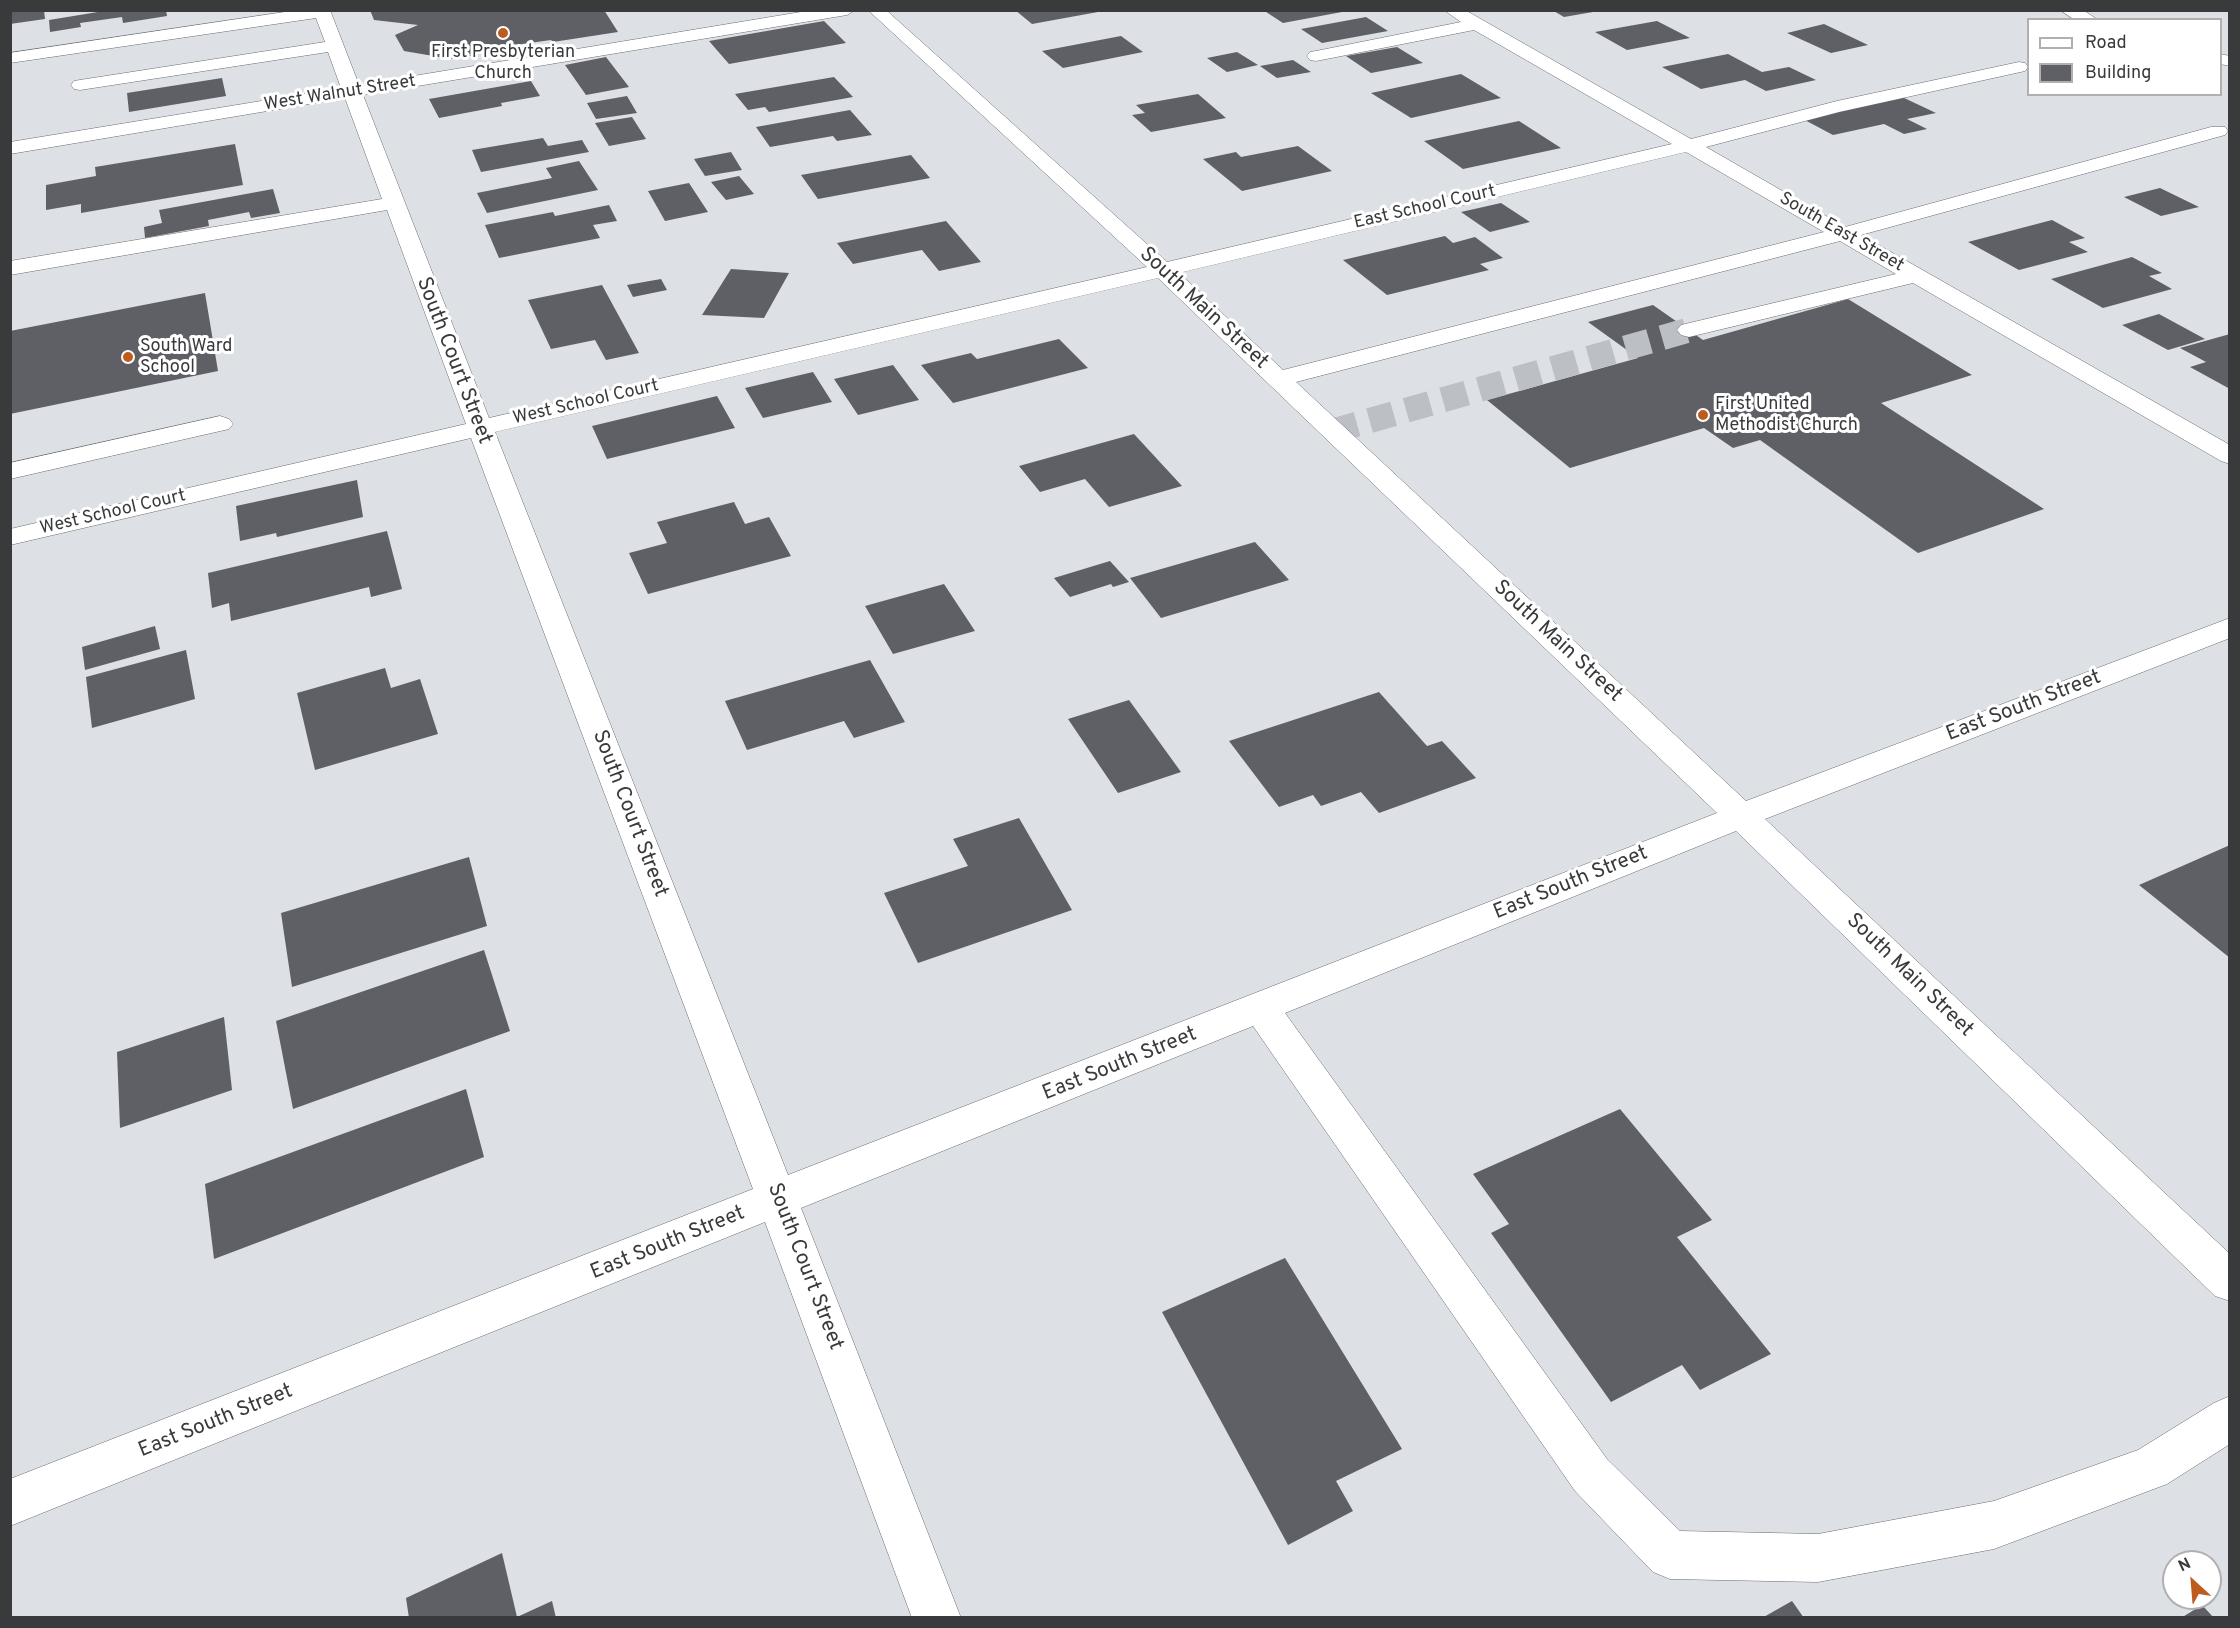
<!DOCTYPE html>
<style>
body{margin:0}
#map{position:relative;width:2240px;height:1628px;overflow:hidden;background:#dde0e5;font-family:Overpass,sans-serif}
canvas{display:block}
.frame{position:absolute;inset:0;border:12px solid #393a3c;pointer-events:none}
.legend{position:absolute;left:2027px;top:18px;width:195px;height:78px;box-sizing:border-box;background:#fff;border:2px solid #b0b0b1;margin:0;padding:8px 10px;list-style:none;font-size:18px;color:#393a3c}
.legend li{display:flex;align-items:center;gap:12px;height:30px}
.legend b{width:30px;border:2px solid #b0b0b1}
.north{position:absolute;left:2162px;top:1550px;width:60px;height:60px;box-sizing:border-box;background:#fff;border:2px solid #b0b0b1;border-radius:50%;rotate:334deg;font-size:16px;font-weight:700;line-height:24px;text-align:center;color:#393a3c}
.north::after{content:'';display:block;margin:auto;width:21px;height:27px;background:#be5c20;clip-path:polygon(50% 0,100% 100%,50% 72%,0 100%)}
</style>
<div id="map">
<canvas width="2240" height="1628"></canvas>
<div class="frame"></div>
<ul class="legend">
<li><b style="height:8px;background:#fff"></b>Road</li>
<li><b style="height:16px;background:#5e6065"></b>Building</li>
</ul>
<div class="north">N</div>
</div>
<script>
const g = document.querySelector('canvas').getContext('2d');
g.lineJoin = 'round';
function fill(path, color) {
  g.fillStyle = color;
  g.fill(path, 'evenodd');
}
function trace(path, color, width, dash) {
  g.strokeStyle = color;
  g.lineWidth = width;
  g.lineCap = dash ? 'butt' : 'round';
  g.setLineDash(dash || []);
  g.stroke(path);
}
function label(font, color, halo, rows, align = 'center') {
  g.font = font + ' Overpass,sans-serif';
  g.lineWidth = 6;
  g.setLineDash([]);
  g.textBaseline = 'middle';
  g.strokeStyle = halo;
  g.fillStyle = color;
  for (const [text, x, y, turn = 0] of rows) {
    g.save();
    g.translate(x, y);
    g.rotate((+turn || 0) * Math.PI / 180);
    g.textAlign = isNaN(turn) ? turn : align;
    if (halo) g.strokeText(text, 0, 0);
    g.fillText(text, 0, 0);
    g.restore();
  }
}
const building = new Path2D(`
 M10,10H44L45,19L10,24Z
 M110,10H166L167,16L123,23L122,17L80,23L81,27L50,32L49,20Z
 M370,10H604L618,32L553,42L551,40L522,44L513,49L451,59L404,51L395,35L418,25L374,20Z
 M1015,10H1098V12L1032,24Z
 M1263,10H1342V12L1283,23Z
 M1552,10H1593V12L1564,17Z
 M1366,17L1388,31L1322,43L1301,29Z
 M824,21L846,43L729,64L709,41Z
 M1657,21L1690,38L1627,50L1595,32Z
 M1824,24L1868,45L1831,53L1787,33Z
 M1121,36L1143,52L1063,68L1042,51Z
 M1397,47L1423,63L1371,73L1346,56Z
 M1237,52L1258,65L1227,72L1207,58Z
 M1728,54L1762,72L1789,67L1816,80L1766,91L1745,80L1701,89L1662,67Z
 M606,57L629,87L586,95L565,65Z
 M1293,60L1311,72L1277,78L1260,66Z
 M1461,74L1501,98L1411,118L1371,93Z
 M834,77L853,97L769,112L765,107L748,110L735,94Z
 M222,78L226,96L129,112L127,93Z
 M531,81L540,96L501,103L502,106L439,118L429,99Z
 M1198,94L1226,118L1151,132L1132,115L1145,113L1136,105Z
 M627,96L637,113L596,119L587,103Z
 M1902,97L1936,113L1907,119L1927,129L1904,134L1884,124L1833,135L1801,118Z
 M850,110L872,135L837,141L833,136L770,147L756,127Z
 M632,117L646,139L609,146L595,123Z
 M1519,121L1561,148L1463,169L1424,141Z
 M543,138L548,146L582,140L589,152L481,172L472,150Z
 M235,144L243,185L81,213V204L46,210V185L96,176L95,167Z
 M1298,146L1332,171L1242,191L1203,159L1236,152L1241,157Z
 M731,152L742,170L705,176L694,159Z
 M911,155L930,178L818,199L801,175Z
 M579,161L598,190L487,213L477,193L552,178L546,168Z
 M739,176L754,194L726,200L711,182Z
 M689,183L708,212L665,221L648,191Z
 M2160,188L2199,207L2161,216L2124,197Z
 M273,189L280,213L251,218L249,212L208,220L209,226L145,238L144,227L162,223L159,210Z
 M1501,203L1530,222L1490,232L1461,212Z
 M609,205L617,221L593,225L600,238L499,258L485,225L553,212L555,216Z
 M2052,220L2085,238L2069,242L2088,252L2019,270L1968,242Z
 M946,221L981,262L939,271L922,250L853,264L837,243Z
 M1445,236L1453,243L1475,237L1503,258L1480,264L1489,270L1387,295L1343,260Z
 M2132,257L2162,273L2149,276L2172,289L2103,308L2051,279Z
 M731,269L789,273L764,318L702,315Z
 M661,279L667,290L633,297L627,285Z
 M602,285L639,353L606,360L595,340L551,349L528,300Z
 M205,293L218,371L10,414V331Z
 M1848,299L1972,375L1881,403L2044,509L1918,553L1760,440L1733,448L1704,428L1570,468L1487,400L1638,358L1588,322L1653,305L1703,340Z
 M2159,314L2205,339L2168,350L2122,325Z
 M2230,334V389L2190,367L2206,362L2180,348Z
 M1059,339L1088,368L953,403L921,365L971,353L977,359Z
 M893,365L919,400L858,415L834,379Z
 M813,372L832,402L763,418L745,388Z
 M717,396L735,428L607,459L592,426Z
 M1134,434L1182,486L1109,507L1085,479L1040,492L1019,466Z
 M357,480L363,517L277,537L276,533L240,541L236,506Z
 M734,502L745,524L769,517L791,556L648,594L629,553L667,543L657,522Z
 M387,531L402,589L371,597L369,587L231,621L229,603L212,608L208,573Z
 M1255,542L1289,580L1161,618L1130,578Z
 M1110,561L1129,582L1113,587L1111,584L1070,597L1054,578Z
 M944,584L975,631L893,654L865,606Z
 M155,626L160,649L85,670L82,647Z
 M186,650L195,699L92,728L86,677Z
 M870,660L905,722L854,738L844,721L747,750L725,701Z
 M385,668L391,688L420,679L438,734L315,770L297,693Z
 M1379,692L1427,746L1442,741L1476,778L1379,813L1361,792L1321,806L1313,795L1279,807L1229,741Z
 M1129,700L1181,772L1118,793L1068,719Z
 M1019,818L1072,910L918,963L884,893L968,866L953,839Z
 M2230,845V958L2139,885Z
 M469,857L487,926L292,987L281,913Z
 M484,950L510,1031L293,1109L276,1021Z
 M224,1017L232,1090L120,1128L117,1052Z
 M466,1089L484,1157L214,1259L205,1184Z
 M1620,1109L1712,1220L1677,1237L1771,1354L1700,1390L1682,1365L1611,1402L1491,1233L1509,1224L1473,1174Z
 M1285,1258L1402,1449L1336,1481L1353,1511L1288,1545L1162,1312Z
 M502,1553L517,1617L552,1601L556,1618H409L406,1598Z
 M1792,1601L1804,1618H1762Z
 M2202,1605L2214,1618H2181Z`);
const minorTunnel = new Path2D(`
 M1333,431L1689,330`);
const minor = new Path2D(`
 M298,10H330L359,85L813,10H855L847,15L363,95L489,418L1147,267L868,10H886L1167,262L1672,144L1474,30L1316,61L1310,60L1307,56L1310,52L1316,51L1461,22L1444,10H1465L1691,139L1837,101L2019,62L2025,63L2028,67L2025,71L1839,112L1706,147L1845,227L2211,127H2225L2228,131L2225,135L1861,235L2230,445V464L2221,461L1913,283L1689,337L1681,335L1677,330L1681,325L1896,274L1840,241L1296,382L1746,801L2230,618V638L1765,819L2230,1254V1301L2215,1296L1736,831L1285,1013L1607,1459L1680,1531L1818,1534L1994,1501L2138,1450L2214,1403L2230,1396V1444L2167,1484L1994,1549L1818,1582L1670,1579L1653,1572L1575,1491L1253,1026L801,1208L961,1618H912L765,1222L10,1526V1479L753,1189L471,438L10,545V529L466,424L387,210L10,275V261L382,199L345,98L10,154V142L341,88L328,52L80,90L74,89L71,85L74,81L80,80L325,42L316,18L10,63V53ZM1686,152L1824,232L1283,370L1179,273ZM1158,278L1717,813L788,1175L495,432Z
 M2060,10H2083L2098,20H2075Z
 M2220,54L2230,56V66L2220,64Z
 M220,416L229,419L233,424L229,429L10,479V463Z`);
const markers = [
 [503,33,6,"#be5c20"],
 [128,357,6,"#be5c20"],
 [1703,415,6,"#be5c20"]
];
const farPoinames = [
 ["First Presbyterian",503,53,"center"],
 ["Church",503,74,"center"],
 ["South Ward",140,347],
 ["School",140,368],
 ["First United",1715,405],
 ["Methodist Church",1715,426]
];
const farStreetnames = [
 ["West Walnut Street",340,94,-9],
 ["East School Court",1425,208,-13],
 ["South East Street",1841,233,30],
 ["West School Court",586,403,-13],
 ["West School Court",113,513,-13]
];
const streetNames = [
 ["South Main Street",1203,309,43],
 ["South Court Street",453,361,69],
 ["South Main Street",1557,642,43],
 ["East South Street",2024,707,-21],
 ["South Court Street",629,814,69],
 ["East South Street",1571,884,-22],
 ["South Main Street",1909,976,44],
 ["East South Street",1120,1065,-22],
 ["East South Street",668,1244,-22],
 ["South Court Street",804,1267,69],
 ["East South Street",216,1422,-22]
];
fill(building, '#5e6065');
trace(minorTunnel, '#bcbfc3', 25, [25, 13]);
trace(minor, '#696c70', 1);
fill(minor, '#fff');
for (const [x, y, r, color] of markers) {
  const dot = new Path2D();
  dot.arc(x, y, r, 0, 2 * Math.PI);
  g.fillStyle = color;
  g.fill(dot);
  trace(dot, '#fff', 2);
}
label('18px', '#393a3c', '#fff', farPoinames, 'left');
label('18px', '#393a3c', '#fff', farStreetnames);
label('21px', '#393a3c', '#fff', streetNames);
</script>
